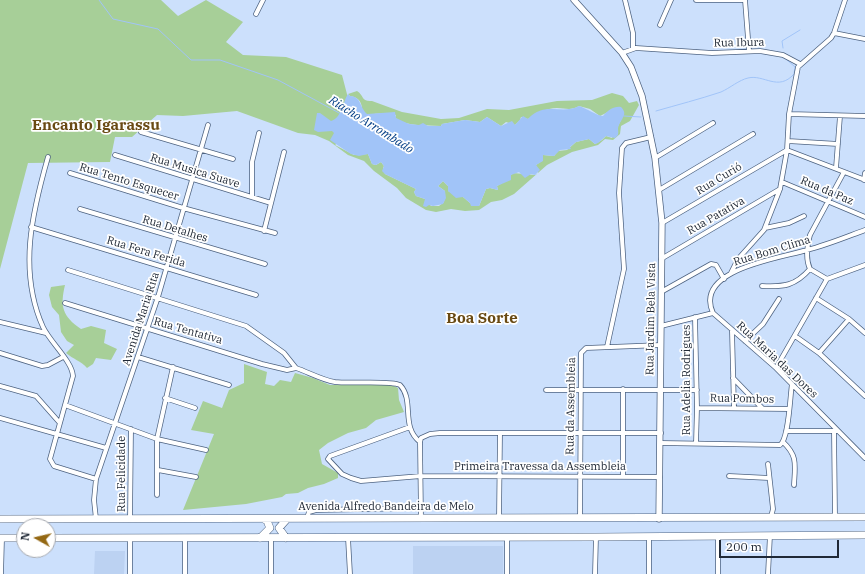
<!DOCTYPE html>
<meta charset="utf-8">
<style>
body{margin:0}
#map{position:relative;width:865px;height:574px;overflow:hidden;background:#cce0fc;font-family:"IBM Plex Serif",serif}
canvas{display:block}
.north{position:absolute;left:16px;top:518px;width:40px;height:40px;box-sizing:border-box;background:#fff;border:1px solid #a6a9af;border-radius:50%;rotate:278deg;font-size:11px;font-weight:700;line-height:16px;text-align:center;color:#202936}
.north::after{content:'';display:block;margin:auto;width:14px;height:18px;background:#946813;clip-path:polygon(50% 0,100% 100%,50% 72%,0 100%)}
.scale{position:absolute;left:719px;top:540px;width:120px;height:18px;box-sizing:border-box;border:2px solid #202936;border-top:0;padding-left:5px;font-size:12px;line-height:14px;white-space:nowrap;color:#202936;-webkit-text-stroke:3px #fff;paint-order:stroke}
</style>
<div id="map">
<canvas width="865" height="574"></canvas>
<div class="north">N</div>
<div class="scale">200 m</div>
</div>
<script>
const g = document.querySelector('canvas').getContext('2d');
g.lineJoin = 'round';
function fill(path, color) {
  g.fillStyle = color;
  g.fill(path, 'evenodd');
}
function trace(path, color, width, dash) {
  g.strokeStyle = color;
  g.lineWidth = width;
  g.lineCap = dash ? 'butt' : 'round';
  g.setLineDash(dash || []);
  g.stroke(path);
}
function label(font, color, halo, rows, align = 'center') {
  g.font = font + ' "IBM Plex Serif",serif';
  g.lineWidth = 3.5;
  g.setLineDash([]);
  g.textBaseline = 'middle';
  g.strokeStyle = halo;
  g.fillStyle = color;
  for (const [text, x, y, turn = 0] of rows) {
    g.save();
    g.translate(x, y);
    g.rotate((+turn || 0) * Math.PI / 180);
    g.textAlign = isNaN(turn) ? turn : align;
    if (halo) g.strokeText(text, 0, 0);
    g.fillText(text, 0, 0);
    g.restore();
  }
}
const built = new Path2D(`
 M413,546H503V574H413Z
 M95,551H125L124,574H94Z`);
const green = new Path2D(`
 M0,0H161L178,16L206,0L243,22L226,42L243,55L286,57L342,75L348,98L362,108C361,100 357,97 350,96L348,94L357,91C364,95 361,102 372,101L402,112L441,119L459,118L487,109L509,110L557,101L592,100L612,93L623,96L629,103L637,101L639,105L630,121L621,126L620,134L613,140L605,139L598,145L572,152L547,165L514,194L502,200L491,202L479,210L465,211L451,209L436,212L426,210L406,198L397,188L374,171L364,161L348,155L329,141L315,135L298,133L237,111L183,116L157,115L132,137H115L110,162L28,163L0,269ZM579,106L590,109L600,116L612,110L621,120L612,138L606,136L602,140L595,144L589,139L576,142L567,150L558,151L554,156L543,155V160L536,165L538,173L535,175L513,173L511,175V178L497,186L498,190L490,188L486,189L479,206L470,203L463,197H460L448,191V186L443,181L438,186L445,191L444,202L439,206H431L425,199L416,196L414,192L416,189L414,188L385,174L383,168L384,166L381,162L376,165L372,164L368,154L354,155L335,145L373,114L385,113L396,115L395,118C408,127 426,125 441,126L442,124L465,120L480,122L487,117L501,126L506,122L515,125L520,120L521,117L528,119C537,113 546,108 557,108C566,108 570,111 579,106Z
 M65,285C60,306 62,316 81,329L91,326L106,330L104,343L117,349L111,360L96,358L93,364L87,368C81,361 73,359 66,353L74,345L67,341L61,332L59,315L52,307L49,295L51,287Z
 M244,364L267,372L265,384L274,386L280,380L291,382L295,373L313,378L330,385H392L398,388L399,400L404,412L376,420L366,428L348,433L328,443L319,450L322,464L338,473V478L324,484L308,488L298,493L286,494L282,497L246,504L183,510L214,434L191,430L203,401L222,408L229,390L244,383Z`);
const water = new Path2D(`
 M348,94L350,96C361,96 360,108 367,114L395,112L396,118L409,124L419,125L423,123L428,126H441L442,124L465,120L480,122L487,117L501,126L512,121L515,125L523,116L528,119C544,101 563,115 579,106C586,108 597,116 603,116C608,110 614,106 621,107C628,114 622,118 619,125C617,129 619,131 618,135L615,138L606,136L598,143L595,144L589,139L576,142L570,147L571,149L560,150L554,156L543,155V161L536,165L540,170L535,175L531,174L525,178L519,172L511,175V180L497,186L498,190L490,188L486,189L479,206H471L470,203L463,197L456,198L448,191V186L443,181L438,186L445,191L446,198L443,204L433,206L429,205L426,207L423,206L425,199L416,196L414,192L416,189L385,174L382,171L384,166L381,162L376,165L372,164L368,154L359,156L351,154L330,140L334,133L332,131L318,132L314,130L317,113H320L331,121C342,118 343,101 348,94Z`);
const stream = new Path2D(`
 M99,0L113,19L158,29L191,60H220L278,80L341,114
 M783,48L782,41L800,30
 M656,111C677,105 700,99 721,92C730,88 739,80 748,78C764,74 778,92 794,74L795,67L786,59
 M624,116L641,117`);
const street = new Path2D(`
 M625,0L633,33V48
 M696,0H743
 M745,0L749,51
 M256,14L263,0
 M660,25L671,0
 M834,33L865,39
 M622,53L636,48L712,53L760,51L783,55L800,64
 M789,114L865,116
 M141,132L233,159
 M788,141L838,144
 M115,155L271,203
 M48,157C32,213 18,271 43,327C50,342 72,361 73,376L50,459L54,466L96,479
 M655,158L713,123
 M836,168L840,116
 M70,173L183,208L275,233
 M864,180L865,173
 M782,182L865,217
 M659,190L753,134
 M252,197V162L259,133
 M80,209L265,264
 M662,223L787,150L865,180
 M31,227L256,295
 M765,228L789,223L804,216
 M865,230C846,237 827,245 807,250C781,258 693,269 713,313L776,368L865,458
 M264,231L284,152
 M661,259L780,189
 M68,270L246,326L284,353L296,368
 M731,273L738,259L764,230L780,189L787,150L789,114L798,67L831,38L834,33L845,0
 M827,279L810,269C805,258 807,246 810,235L844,172
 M827,279L865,265
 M762,286C784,287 795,286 810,269
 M661,292L711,264L716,265L724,279
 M816,298L849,319L865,333
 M65,303L262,364L287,370L296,368
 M695,317L697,408L696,443
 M0,322L46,333
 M661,326L713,313
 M732,331L734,408
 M795,336L819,353L865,396
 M745,341L763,324L779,299
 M607,347L624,269L619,193L622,148L626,143L651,137
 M0,353L42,366L48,365L63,357
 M819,353L849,319
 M138,357L229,385
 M296,368C308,372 322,380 335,382C351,384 390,380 400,385C415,401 400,426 420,442
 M776,368L827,279
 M733,378L762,408
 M0,386L36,396L59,422
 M623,389V477
 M546,390H697
 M165,398L195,408
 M65,405L157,439L206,450
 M697,408L789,409
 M0,418L106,448
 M410,427L330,456L328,459L342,474L351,478L361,481L421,476L660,477
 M786,431H836
 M834,431L835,517
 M783,442C798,456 795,465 794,485
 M661,443L780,445C789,439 790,396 792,384
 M768,464L773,509L771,517
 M158,470L196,477
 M729,476L769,478
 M157,495V439L173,367
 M307,518L309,512L316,510L421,508
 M421,518L420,442L421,438L430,434L440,433H661
 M499,518L500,433
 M580,518L581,353L586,348L661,345
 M96,519L94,500L96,479L158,297L208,125
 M130,519L131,429
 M718,536V574
 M130,538V574
 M271,538V574
 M348,538L350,574
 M1,574L2,538
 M185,574V537
 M507,574V537
 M595,574L596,537
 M649,574V537
 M768,574L770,535`);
const secondary = new Path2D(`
 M574,0L622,53L631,67L642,96L655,158L662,223L659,519`);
const highway = new Path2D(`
 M0,519L865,517
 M0,538H24
 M48,538L596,537L865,535
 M260,538L270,528L267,521L264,519
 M286,538L279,528L287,519`);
const streetNames = [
 ["Rua Ibura",739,43,-1],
 ["Rua Musica Suave",195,171,17],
 ["Rua Curió",719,179,-31],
 ["Rua Tento Esquecer",129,182,17],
 ["Rua da Paz",827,191,23],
 ["Rua Patativa",716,216,-30],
 ["Rua Detalhes",175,229,17],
 ["Rua Bom Clima",772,251,-17],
 ["Rua Fera Ferida",146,252,17],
 ["Avenida Maria Rita",141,319,-72],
 ["Rua Jardim Bela Vista",651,319,-89],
 ["Rua Tentativa",188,331,16],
 ["Rua Maria das Dores",777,360,43],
 ["Rua Adelia Rodrigues",687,380,-90],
 ["Rua Pombos",742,399,1],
 ["Rua da Assembleia",571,406,-89],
 ["Primeira Travessa da Assembleia",540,467],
 ["Rua Felicidade",122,474,-90],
 ["Avenida Alfredo Bandeira de Melo",386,507]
];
const waterNames = [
 ["Riacho Arrombado",371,125,32]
];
const districtNames = [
 ["Encanto Igarassu",96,126],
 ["Boa Sorte",482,319]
];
fill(built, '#bcd2f2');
fill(green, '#a7cf98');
fill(water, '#a1c4f8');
trace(stream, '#a1c4f8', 1);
trace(street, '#4e6381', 5.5);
trace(secondary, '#4e6381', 7);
trace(highway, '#4e6381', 8);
trace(street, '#fff', 4);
trace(secondary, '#fff', 5.5);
trace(highway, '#fff', 7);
label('11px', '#202936', '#fff', streetNames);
label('italic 12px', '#033e86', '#fff', waterNames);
label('bold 15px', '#694a13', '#fff', districtNames);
</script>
